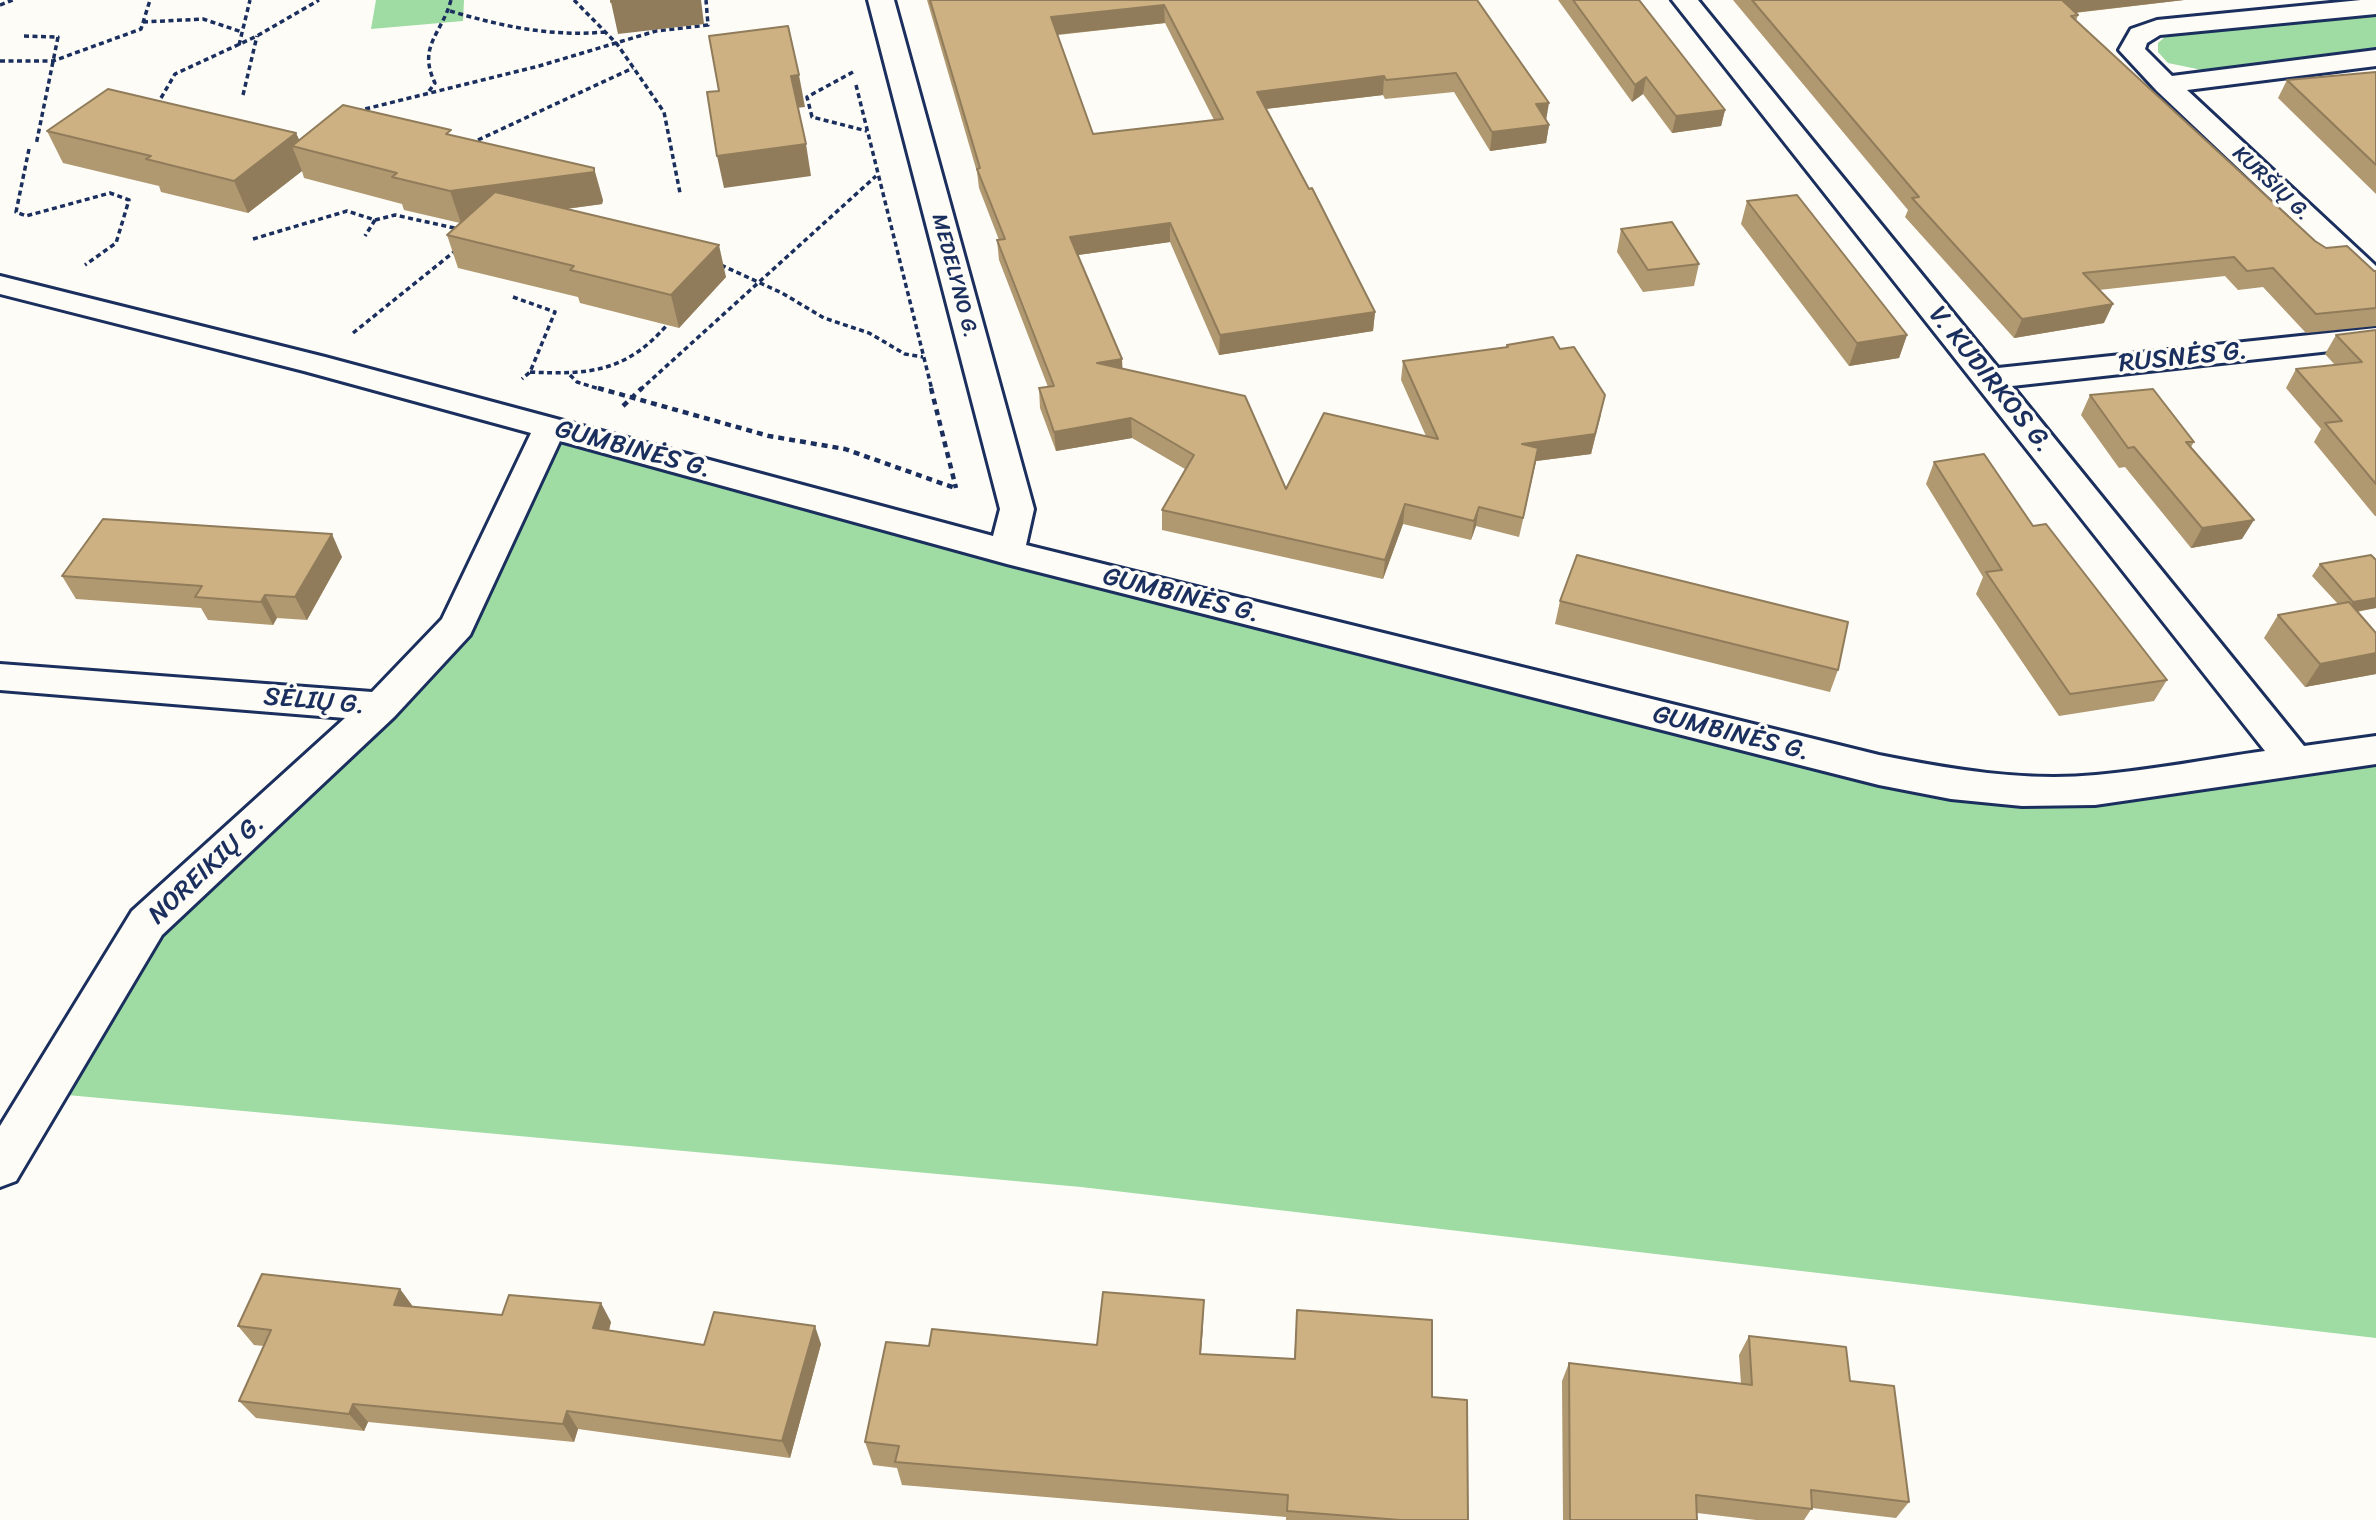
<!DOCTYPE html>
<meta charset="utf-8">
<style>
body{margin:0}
canvas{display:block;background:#fdfcf7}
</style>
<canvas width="2376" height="1520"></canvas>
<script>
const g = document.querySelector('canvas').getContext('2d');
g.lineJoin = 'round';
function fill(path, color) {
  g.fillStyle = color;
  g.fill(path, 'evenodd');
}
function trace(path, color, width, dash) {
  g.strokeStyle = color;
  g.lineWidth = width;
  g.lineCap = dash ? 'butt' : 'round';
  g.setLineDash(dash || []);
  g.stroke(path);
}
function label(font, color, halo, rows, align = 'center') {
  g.font = font + ' Sriracha,sans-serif';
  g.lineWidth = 7;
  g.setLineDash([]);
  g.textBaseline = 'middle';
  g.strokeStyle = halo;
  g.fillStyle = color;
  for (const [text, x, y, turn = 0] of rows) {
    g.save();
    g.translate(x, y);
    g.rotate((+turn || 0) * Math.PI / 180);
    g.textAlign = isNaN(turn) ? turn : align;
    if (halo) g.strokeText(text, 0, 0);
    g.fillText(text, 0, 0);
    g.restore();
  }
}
const green = new Path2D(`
 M376,0H464L463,21L371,29Z
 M2376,12V51L2202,70L2168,63L2158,52V43L2167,35L2176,33Z
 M550,427L1007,552L2022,791L2376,750V1338L1081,1187L45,1093L147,923L457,626Z`);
const pathFar1 = new Path2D(`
 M574,0L617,44L664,112L680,193
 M0,5L13,0
 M450,11C501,26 551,37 605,32
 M143,22L203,19L242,32
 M24,36L58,37L36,145
 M239,45L250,0
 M0,61H53L141,29L150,0
 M853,72L807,97L812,117L867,131
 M856,85L932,390
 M429,91L435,83C417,46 442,34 451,0
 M243,95L257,36
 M161,98L175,74L257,36L319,0
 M357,111L539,66L656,31L708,25L706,0
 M478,140L633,68
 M29,149L16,212L26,216L110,193L129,200L116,243L85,265
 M375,220L395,215L459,229
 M253,239L347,211L375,220L365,236
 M721,265L782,293L824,318L869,333L905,354L923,357
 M513,297L555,312L530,372L522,379
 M353,333L455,251
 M530,372C589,375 626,372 667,325
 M570,375L577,382L603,390
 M640,390L876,176`);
const path = new Path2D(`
 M598,388L769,436L845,449L955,488
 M931,388L956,488
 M623,406L642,388`);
const minor = new Path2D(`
 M868,0H894L1034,509L1026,545L1879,755C1950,769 2023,782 2096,775C2153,770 2209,759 2265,751L1672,0H1698L1998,368L2376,328V346L2012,386L2304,746L2376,736V764L2095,805L2022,806L1951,799L1879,785L1007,564L560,441L470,635L394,717L162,935L16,1181L0,1187V1126L132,911L345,718L0,690V664L372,692L442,619L531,433L304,371L0,294V276L325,357L993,536L1000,509Z
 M2361,0H2376V14L2160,35L2147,43L2145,49L2172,76L2376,50V66L2187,90L2376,266V291L2365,288L2157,91L2119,50L2131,29L2157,20Z`);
const wall = new Path2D(`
 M927,0H1477L1549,125L1546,143L1490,151L1454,92L1385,99L1383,95L1266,109L1375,312L1373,331L1219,355L1170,242L1078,255L1122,368L1286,489L1426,436L1401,380L1403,361L1507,348V345L1601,415L1591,454L1536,461L1519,537L1476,526L1471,540L1403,524L1383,579L1162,530V510L1185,469L1132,438L1056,451L1040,408L1039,388L1048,387L999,260L997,240H999L979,188L977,172ZM1165,23L1214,120L1093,134L1058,35Z
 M1558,0H1639L1725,110L1721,126L1672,133L1643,94L1632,102Z
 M1733,0H2184L2075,13L2078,15L2076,21L2315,241L2326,248L2376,271V326L2306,333L2263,287L2238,290L2225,276L2099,290L2104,323L2014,338L1905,217L1908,210Z
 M2376,72V194L2278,98L2287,80Z
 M47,131L296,133L299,140L452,135L603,200L602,204L566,209L726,277L679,328L580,303L578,297L458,268L447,235L460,223L404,210L402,204L304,178L302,171L248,213L161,192L159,186L63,163Z
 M1747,201L1907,335L1899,358L1849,366L1741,224Z
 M1621,229L1699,264L1694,286L1643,292L1617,252Z
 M2376,330V516H2375L2314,442L2321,429L2286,388L2296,369L2335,365L2325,354L2336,335Z
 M2090,395L2194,442L2191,447L2242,539L2191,548L2125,467L2119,468L2081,415Z
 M1934,462L2033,526L2167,680L2154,701L2059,716L1976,594L1983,577L1926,484Z
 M342,557L307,620L277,618L273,625L208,620L201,608L76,599L62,576Z
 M2320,564L2376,608L2357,612L2376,633V674L2305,687L2264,638L2278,615L2338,604L2312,576Z
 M1560,601L1838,670L1830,692L1555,624Z
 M400,1289L413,1307L502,1315L611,1322L609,1331L704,1345L821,1344L790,1458L578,1429L574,1442L368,1422L364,1431L256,1418L239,1401L264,1346L254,1345L238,1326Z
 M1297,1310L1432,1397L1468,1520H1286V1517L902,1485L897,1468L873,1465L865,1442L929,1346L1097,1345L1203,1325L1201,1354L1294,1359Z
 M1749,1336L1850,1381L1909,1502L1896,1518L1812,1508L1804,1520H1756L1697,1513V1520H1563L1562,1381L1569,1363L1741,1384L1739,1355Z`);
const shadedWall = new Path2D(`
 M632,0H701L704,24L618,34L611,2Z
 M2058,0H2184L2053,15Z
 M1164,5L1165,23L1052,35L1051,17Z
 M799,75L805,107L796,108L791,76Z
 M1384,76L1383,95L1256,110L1257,92Z
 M1646,77L1643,94L1632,102L1635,85Z
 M1549,103L1546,121L1536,104Z
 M1725,110L1721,126L1672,133L1676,116Z
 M1549,125L1546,143L1490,151L1492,132Z
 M296,133L303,148L292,146L302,171L248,213L234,181Z
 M806,144L811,176L724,188L717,156Z
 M594,168L603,200L602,204L461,223L450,191Z
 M1170,223V242L1071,256L1070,237Z
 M719,245L726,277L679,328L671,295Z
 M2113,304L2104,323L2014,338L2022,319Z
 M1375,312L1373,331L1219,355L1220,335Z
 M1907,335L1899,358L1849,366L1857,343Z
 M1122,359L1123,378L1097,363Z
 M1605,395L1591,454L1536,461L1519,537L1523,518L1522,444Z
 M1131,418L1132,438L1056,451L1054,432Z
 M1405,504L1403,524L1383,579L1385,560Z
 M1479,507L1476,526L1471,540L1474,521Z
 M2254,520L2242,539L2191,548L2202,528Z
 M332,534L342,557L307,620L295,597Z
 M265,595L277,618L273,625L261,602Z
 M2376,598V608L2346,613L2353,602Z
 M2376,653V674L2305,687L2320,664Z
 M400,1289L414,1308L394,1305Z
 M1204,1300L1203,1325L1199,1378L1200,1354Z
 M601,1303L611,1322L604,1347L593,1328Z
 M815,1326L821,1344L790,1458L782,1441Z
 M353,1404L368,1422L364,1431L349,1414Z
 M567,1411L578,1429L574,1442L563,1424Z`);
const building = new Path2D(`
 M611,0H632L611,2Z
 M930,0H1477L1549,103L1536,104L1549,125L1492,132L1456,73L1386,80L1384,76L1257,92L1309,189L1312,188L1375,312L1220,335L1170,223L1070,237L1122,359L1097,363L1245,396L1286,489L1324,413L1438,439L1403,361L1508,347L1507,345L1553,337L1560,349L1574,347L1605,395L1595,434L1522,444L1538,448L1523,518L1479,507L1474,521L1405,504L1385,560L1162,510L1194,455L1131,418L1054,432L1039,388L1054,386L997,240L1005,239L977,169L980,168ZM1164,5L1223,119L1093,134L1051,17Z
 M1573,0H1639L1725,110L1676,116L1646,77L1635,85Z
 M1752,0H2062L2078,15L2071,16L2315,241L2326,248L2347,246L2374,271H2376V308L2316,314L2273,268L2247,271L2234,257L2083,273L2113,304L2022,319L1912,198L1919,197Z
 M788,26L799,75L791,76L806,144L717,156L707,92L719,91L709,36Z
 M2376,72V165L2287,80Z
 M108,89L296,133L234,181L146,159L151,156L47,131Z
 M343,105L451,130L446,134L594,168V172L450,191L392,177L397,173L292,146Z
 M495,192L719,245L671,295L570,270L574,266L447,235Z
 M1797,195L1907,335L1857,343L1747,201Z
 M1672,222L1699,264L1648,270L1621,229Z
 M2376,330V484L2325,423L2342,421L2296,369L2362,362L2336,335Z
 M2153,389L2194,442H2186L2254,520L2202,528L2134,447L2128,448L2090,395Z
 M1984,454L2033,526L2046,524L2167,680L2070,694L1986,572L2002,570L1934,462Z
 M103,519L332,534L295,597L265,595L261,602L195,597L202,586L62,576Z
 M1577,555L1848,622L1838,670L1560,601Z
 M2371,555L2376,560V598L2353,602L2320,564Z
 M2349,602L2376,633V653L2320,664L2278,615Z
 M262,1274L400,1289L394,1305L502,1315L509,1295L601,1303L593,1328L704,1345L714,1312L815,1326L782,1441L567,1411L563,1424L353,1404L349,1414L239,1401L271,1330L238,1326Z
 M1103,1292L1204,1300L1200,1354L1295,1359L1297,1310L1432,1320V1397L1467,1400L1468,1520H1400L1287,1511L1288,1495L895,1462L899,1446L865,1442L886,1342L929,1346L932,1329L1097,1345Z
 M1749,1336L1846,1347L1850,1381L1894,1386L1909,1502L1811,1490L1812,1509L1696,1495L1697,1520H1570L1569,1363L1752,1385Z`);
const farStreetnames = [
 ["KURŠIŲ G.",2271,184,43],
 ["MEDELYNO G.",954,276,75]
];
const streetNames = [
 ["RUSNĖS G.",2183,358,-6],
 ["V. KUDIRKOS G.",1990,380,51],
 ["GUMBINĖS G.",633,450,15],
 ["GUMBINĖS G.",1181,596,14],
 ["SĖLIŲ G.",314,702,5],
 ["GUMBINĖS G.",1731,734,14],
 ["NOREIKIŲ G.",207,870,-43]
];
fill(green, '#9edca3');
trace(minor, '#1b2f5e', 6);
trace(pathFar1, '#1b2f5e', 3.5, [5, 3.5]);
trace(path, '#1b2f5e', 4.5, [6, 5]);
fill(minor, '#fdfcf7');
fill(wall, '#b09870');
fill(shadedWall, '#907c5b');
fill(building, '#cdb182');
trace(building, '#907c5b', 2);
label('21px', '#1b2f5e', '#fdfcf7', farStreetnames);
label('26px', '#1b2f5e', '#fdfcf7', streetNames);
</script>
